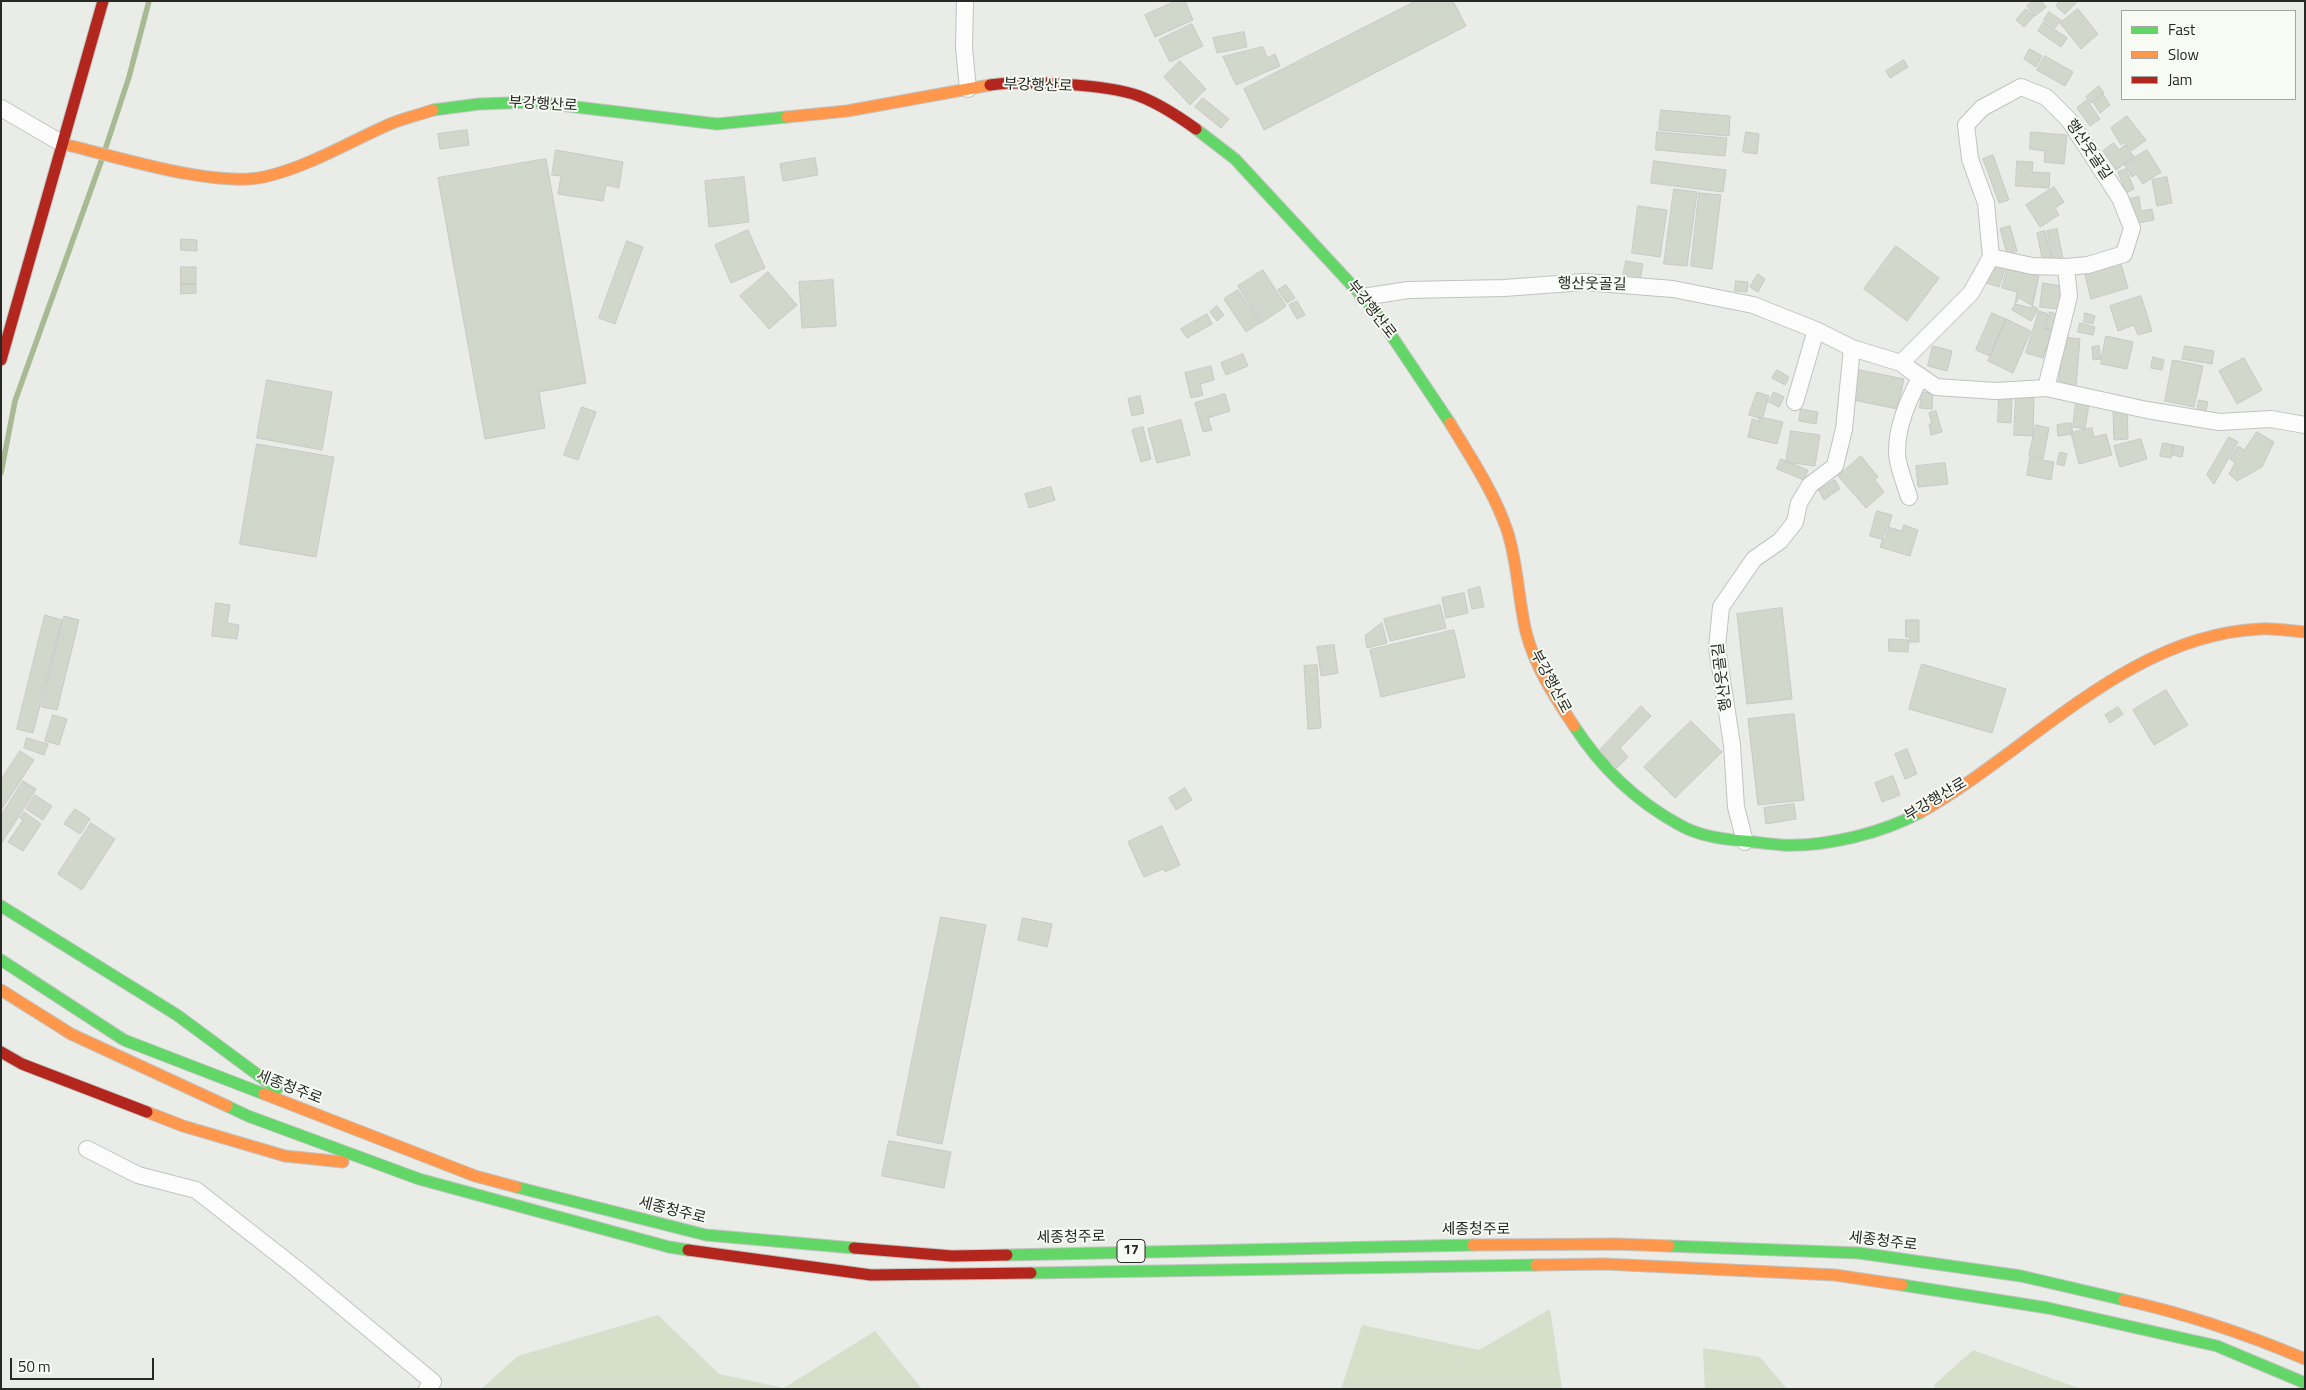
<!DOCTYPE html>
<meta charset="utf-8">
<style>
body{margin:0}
#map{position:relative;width:2306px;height:1390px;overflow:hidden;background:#eaece8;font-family:"Titillium Web",sans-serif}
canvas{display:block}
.frame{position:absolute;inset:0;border:2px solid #282926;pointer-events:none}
.legend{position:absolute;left:2121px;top:10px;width:175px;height:90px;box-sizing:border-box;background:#f7fbf3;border:1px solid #a4a7a1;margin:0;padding:6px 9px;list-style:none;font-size:15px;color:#282926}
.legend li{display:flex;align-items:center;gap:10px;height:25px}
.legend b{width:25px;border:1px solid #a4a7a1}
.scale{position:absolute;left:10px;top:1358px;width:144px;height:22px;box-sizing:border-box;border:2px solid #282926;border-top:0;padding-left:6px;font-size:15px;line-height:18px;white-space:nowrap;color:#282926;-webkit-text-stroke:4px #f7fbf3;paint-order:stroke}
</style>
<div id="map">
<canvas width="2306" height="1390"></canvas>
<div class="frame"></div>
<ul class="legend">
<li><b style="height:6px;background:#63d668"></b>Fast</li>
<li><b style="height:6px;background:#ff974d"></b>Slow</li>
<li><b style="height:6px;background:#b3261e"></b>Jam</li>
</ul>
<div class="scale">50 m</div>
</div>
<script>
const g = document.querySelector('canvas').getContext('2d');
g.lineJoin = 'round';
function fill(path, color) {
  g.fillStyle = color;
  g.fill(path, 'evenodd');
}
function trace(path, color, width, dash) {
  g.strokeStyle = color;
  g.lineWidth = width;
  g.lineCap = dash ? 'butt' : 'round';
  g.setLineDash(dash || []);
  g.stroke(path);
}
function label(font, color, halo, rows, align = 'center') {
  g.font = font + ' "Titillium Web","Noto Sans KR",sans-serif';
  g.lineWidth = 4;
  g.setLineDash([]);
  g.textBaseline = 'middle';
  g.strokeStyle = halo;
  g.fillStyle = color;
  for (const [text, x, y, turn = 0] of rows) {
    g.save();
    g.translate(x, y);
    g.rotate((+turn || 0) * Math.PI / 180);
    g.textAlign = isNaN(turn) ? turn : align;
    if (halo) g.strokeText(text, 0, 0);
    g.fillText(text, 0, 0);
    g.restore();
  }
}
const green = new Path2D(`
 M1550,1309L1562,1389H1341L1362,1325L1479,1350Z
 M658,1315L719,1374L784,1388L875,1331L922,1389H481L518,1356Z
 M1703,1348L1760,1357L1787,1389H1705Z
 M1973,1350L2081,1389H1935L1934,1385Z`);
const stream = new Path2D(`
 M105,150L129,77L149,1
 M1,473L15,401L102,159`);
const building = new Path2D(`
 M1176,1H1185L1193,20L1155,37L1145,15Z
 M1416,1H1453L1466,26L1264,130L1244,89Z
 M2033,1H2041L2046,7L2035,16L2027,6Z
 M2060,1H2076L2077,2L2065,14L2056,6Z
 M2026,9L2034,16L2024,27L2016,20Z
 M2078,9L2098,34L2081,49L2060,23Z
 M2049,12L2061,20L2055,28L2044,20Z
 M2044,22L2067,38L2061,47L2038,31Z
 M1192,24L1203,46L1170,62L1159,40Z
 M1244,32L1247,47L1217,53L1213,38Z
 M1263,47L1267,58L1275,54L1280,66L1236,85L1223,57Z
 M2030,49L2042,56L2036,67L2024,59Z
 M2045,56L2073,72L2065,86L2037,70Z
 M1904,60L1908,67L1890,78L1886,71Z
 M1180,61L1206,89L1190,105L1164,77Z
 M2099,86L2104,93L2091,103L2086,97Z
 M2103,94L2110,105L2100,113L2093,102Z
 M1203,98L1229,119L1221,128L1195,107Z
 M2087,100L2100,119L2090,126L2077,108Z
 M1661,110L1730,116L1729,136L1659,130Z
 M2127,116L2146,140L2131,151L2124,142L2121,145L2111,128Z
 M467,130L469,145L440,149L438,134Z
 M1657,132L1727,138L1725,156L1656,150Z
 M1746,132L1759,134L1757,154L1743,152Z
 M2031,132L2067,135L2064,164L2044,162L2045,151L2030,149Z
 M2114,143L2119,150L2125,145L2134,157L2116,170L2103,151Z
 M556,150L623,162L619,188L606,185L603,201L558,194L561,176L552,175Z
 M2147,150L2161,172L2143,184L2136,174L2132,177L2124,164Z
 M1993,155L2009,200L1999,203L1983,159Z
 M815,158L818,175L783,181L780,164Z
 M546,159L586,383L539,392L545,428L485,439L438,178Z
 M1654,161L1726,170L1723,192L1651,183Z
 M2017,161L2033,162L2032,172L2050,173L2049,188L2016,186Z
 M2126,169L2134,189L2126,193L2118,172Z
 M744,177L749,222L709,227L705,181Z
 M2167,177L2172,203L2157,206L2152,180Z
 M2054,187L2064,202L2055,208L2059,215L2040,227L2026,205Z
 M1674,189L1697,192L1687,266L1664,264Z
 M1699,193L1721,195L1712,269L1691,266Z
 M2139,197L2141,211L2152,209L2154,220L2133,224L2129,199Z
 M1638,206L1667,210L1660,257L1632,253Z
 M2010,226L2017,251L2007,254L2000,229Z
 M2057,229L2063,259L2053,261L2047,231Z
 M748,230L765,268L731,283L715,245Z
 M2045,231L2052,261L2043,263L2037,233Z
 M181,239L197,240V251L181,250Z
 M627,241L643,247L615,324L599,318Z
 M1896,246L1939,278L1907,321L1864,289Z
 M1626,261L1643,264L1640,280L1623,277Z
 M1993,262L2006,266L1999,287L1986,283Z
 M2121,264L2128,288L2091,299L2085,275Z
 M181,267H196V284H181Z
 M2007,269L2039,276L2032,308L2015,304L2017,292L2002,288Z
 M1263,270L1286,306L1261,323L1238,286Z
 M768,272L797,305L769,329L740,296Z
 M1758,274L1765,279L1758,292L1750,287Z
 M833,280L836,326L802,328L799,282Z
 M1736,281L1748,282L1747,292L1735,291Z
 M2043,283L2062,286L2059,309L2040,307Z
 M181,284H196V293L181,294Z
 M1286,285L1295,298L1287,303L1278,290Z
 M1238,290L1260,323L1246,332L1224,299Z
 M2141,296L2152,331L2138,335L2134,325L2118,331L2110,306Z
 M2019,298L2038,309L2031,321L2012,310Z
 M1297,301L1305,315L1297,319L1289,305Z
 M1217,306L1224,315L1217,321L1210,312Z
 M2039,311L2048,314L2044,328L2052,331L2043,358L2026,353Z
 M2050,312L2060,315L2055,331L2046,328Z
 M1992,313L2006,319L1990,356L1976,350Z
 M2085,313L2095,316L2093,324L2084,322Z
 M1207,314L1212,324L1187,338L1181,329Z
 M2006,319L2031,331L2013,373L1988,361Z
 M2080,323L2095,327L2093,335L2078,332Z
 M2106,336L2133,342L2127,369L2101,364Z
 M2064,337L2080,339L2076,386L2059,385Z
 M1933,346L1952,351L1947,371L1928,366Z
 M2099,346L2101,359L2093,360L2092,347Z
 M2185,346L2214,351L2212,364L2182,359Z
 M1243,354L1248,366L1226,375L1221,363Z
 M2153,357L2164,360L2162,370L2151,368Z
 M2244,358L2262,390L2237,404L2219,371Z
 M2173,360L2203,366L2194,407L2165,401Z
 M1211,366L1214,380L1200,384L1203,395L1191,398L1185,373Z
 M1855,369L1904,379L1897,409L1849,399Z
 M1777,370L1789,377L1785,385L1772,378Z
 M267,380L332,392L322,450L257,438Z
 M1757,392L1769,396L1762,419L1749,415Z
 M1774,392L1784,397L1779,407L1769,402Z
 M1922,392L1933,393L1932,409L1920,408Z
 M1225,394L1230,411L1208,418L1212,430L1203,432L1195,403Z
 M1140,396L1144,413L1132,416L1128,399Z
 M2016,397L2034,398L2033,436L2014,435Z
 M1999,398H2012L2011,423L1998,422Z
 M2199,400L2208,402L2205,414L2197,412Z
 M2076,402L2089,404L2085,429L2073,427Z
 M582,407L596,412L578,460L564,455Z
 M1801,409L1818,412L1816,424L1799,421Z
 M2127,410L2128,439L2114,440L2113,411Z
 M1936,411L1942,432L1931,435L1929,424H1932L1929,413Z
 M1760,417L1783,422L1777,444L1748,437L1752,419L1759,421Z
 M1181,420L1190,455L1157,463L1148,429Z
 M2071,423L2073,434L2058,436L2057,425Z
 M2036,425L2049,428L2043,459L2029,456Z
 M1143,427L1151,459L1141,462L1132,430Z
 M2092,428L2094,437L2106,434L2112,455L2079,464L2071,433Z
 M1791,431L1820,435L1815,466L1786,462Z
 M2257,432L2274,442L2262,467L2237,481L2229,474L2235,463L2230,459L2238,446L2244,450Z
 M2229,437L2238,442L2214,484L2207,475Z
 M2141,439L2147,459L2120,467L2114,446Z
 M2163,443L2174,445L2171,458L2160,456Z
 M257,444L334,457L316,557L240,544Z
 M2174,445L2184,447L2182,457L2172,455Z
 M2060,452L2067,454L2064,466L2057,464Z
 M1861,456L1878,477L1875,480L1884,492L1866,508L1838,476Z
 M2030,458L2054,462L2051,480L2027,475Z
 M1781,459L1808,470L1804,480L1777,469Z
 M1945,463L1948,484L1918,487L1916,466Z
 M1835,480L1840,489L1832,494L1827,485Z
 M1825,485L1831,495L1824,500L1818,489Z
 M1051,487L1055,500L1029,508L1025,494Z
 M1877,511L1892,515L1885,540L1870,536Z
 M1904,525L1918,530L1910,556L1880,547L1887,527L1902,531Z
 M1480,587L1484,607L1472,609L1468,590Z
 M1464,593L1468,613L1446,618L1442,598Z
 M216,603L230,605L227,623L239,625L237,639L212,636Z
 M1440,605L1446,628L1390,641L1384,619Z
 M1782,608L1792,699L1747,704L1737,614Z
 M45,615L62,620L33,733L17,729Z
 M64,616L79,620L57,710L42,707Z
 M1906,620H1919V642H1910V637H1906Z
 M1382,623L1387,643L1367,648L1365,636Z
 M1454,630L1465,677L1381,697L1370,650Z
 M1889,639L1909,640L1908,652L1889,651Z
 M1334,645L1338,673L1321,676L1317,647Z
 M1922,664L2006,689L1992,733L1909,709Z
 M1317,665L1321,728L1308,729L1304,666Z
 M2166,690L2188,725L2154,745L2133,710Z
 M1641,706L1651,716L1620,748L1628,757L1617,768L1599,751Z
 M2118,707L2123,714L2110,723L2105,715Z
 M1794,714L1804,800L1758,805L1748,719Z
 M53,715L67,719L59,745L45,741Z
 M1691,721L1722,752L1675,798L1644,767Z
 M27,738L48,744L44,755L24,748Z
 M1907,749L1917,774L1905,779L1895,754Z
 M20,751L34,760L1,810V780Z
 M1893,776L1900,795L1882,802L1875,783Z
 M23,781L36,789L1,844V816Z
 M1185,788L1192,800L1176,810L1169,798Z
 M35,795L52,806L43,820L26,809Z
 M1794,804L1796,819L1766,824L1764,808Z
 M75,809L90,819L80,834L64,824Z
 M24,812L41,824L23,851L8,842L23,820L20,818Z
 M91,823L115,839L82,890L58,874Z
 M1162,826L1180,865L1165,872L1163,869L1144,877L1128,842Z
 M941,917L986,925L942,1144L897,1135Z
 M1023,918L1052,924L1047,947L1018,940Z
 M889,1141L951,1152L944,1188L882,1176Z`);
const street = new Path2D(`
 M965,1L964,48L968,89
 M1,108L63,144
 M1991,257L2032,266L2066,267
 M1363,297L1408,290L1504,288L1585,282L1673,289L1753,305L1816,330L1852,348L1901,363L1936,387L1996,391L2046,388L2147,410L2219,422L2271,419L2305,425
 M1795,402L1816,330
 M1909,497C1905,483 1897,466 1897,452C1897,425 1908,401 1920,378L1901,363L1971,293L1991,257L1986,203L1970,159L1966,125L1982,108L2021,87L2046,97L2069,120L2120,198L2132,228L2124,254L2088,265L2066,267L2069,296L2046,388
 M1745,842L1736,807L1732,745L1717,647L1721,607L1754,559L1780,541L1795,522L1799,503L1810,485L1835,466L1844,429L1852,348
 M87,1149L138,1175L196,1190L297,1269L433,1382L427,1389`);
const fast = new Path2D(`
 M433,110L479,104L535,102L717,124L787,117
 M1196,129L1235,159L1373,308L1450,423
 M1574,726C1600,766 1636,801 1678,824C1698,836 1722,839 1744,841C1756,842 1769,844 1782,845C1826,847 1883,833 1921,812
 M1,906L177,1015L277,1089
 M1,960L124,1040L264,1094
 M227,1106L248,1116L419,1179L669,1247L688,1250
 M516,1187L706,1235L854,1248
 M1669,1246L1859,1253L2021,1276L2124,1300
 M1007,1255L1473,1245
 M1031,1273L1536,1265
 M1902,1285L2048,1308L2217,1346L2305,1383`);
const slow = new Path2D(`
 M787,117L847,111L990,85
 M63,144C115,156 213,188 264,177C308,167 349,142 390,124C404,118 419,115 433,110
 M1450,423C1471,458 1494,492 1507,530C1518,563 1518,599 1526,632C1535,667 1554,696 1574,726
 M1921,812C2030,751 2127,635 2260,629C2274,628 2290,631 2305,632
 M1,990L71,1034L227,1106
 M264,1094L475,1176L516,1187
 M147,1112L183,1126L285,1156L343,1162
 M1473,1245L1616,1244L1669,1246
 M1536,1265L1605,1264L1835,1275L1902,1285
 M2124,1300C2187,1314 2246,1334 2305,1359`);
const jam = new Path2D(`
 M990,85C1025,80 1106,84 1139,96C1160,104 1178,116 1196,129
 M1,360L103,1
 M1,1052L22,1064L147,1112
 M854,1248L952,1256L1007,1255
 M688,1250L871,1275L1031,1273`);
const shields = [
 [1131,1251,28]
];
const shieldNames = [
 ["17",1131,1251]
];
const streetNames = [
 ["부강행산로",1038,86,2],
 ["부강행산로",543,105,3],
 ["행산웃골길",2088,150,56],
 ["행산웃골길",1592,285,1],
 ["부강행산로",1371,310,52],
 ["행산웃골길",1723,677,-97],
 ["부강행산로",1550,682,62],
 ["부강행산로",1936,800,-31],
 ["세종청주로",289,1088,21],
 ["세종청주로",672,1211,14],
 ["세종청주로",1476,1230],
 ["세종청주로",1071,1238,-1],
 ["세종청주로",1883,1242,7]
];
fill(green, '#d5dfca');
trace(stream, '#a8ba93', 5.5);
fill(building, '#d1d7ca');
trace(building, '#c8c9c6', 1);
trace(street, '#c1c3c0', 18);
trace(fast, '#c1c3c0', 13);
trace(slow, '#c1c3c0', 13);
trace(jam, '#c1c3c0', 13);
trace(street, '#fcfcfc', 16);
trace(fast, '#63d668', 11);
trace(slow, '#ff974d', 11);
trace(jam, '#b3261e', 11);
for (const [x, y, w] of shields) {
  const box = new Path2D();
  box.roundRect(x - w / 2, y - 11.5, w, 23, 4);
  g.fillStyle = '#f7fbf3';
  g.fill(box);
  trace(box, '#282926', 1);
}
label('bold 14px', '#282926', null, shieldNames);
label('15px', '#282926', '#f7fbf3', streetNames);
</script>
